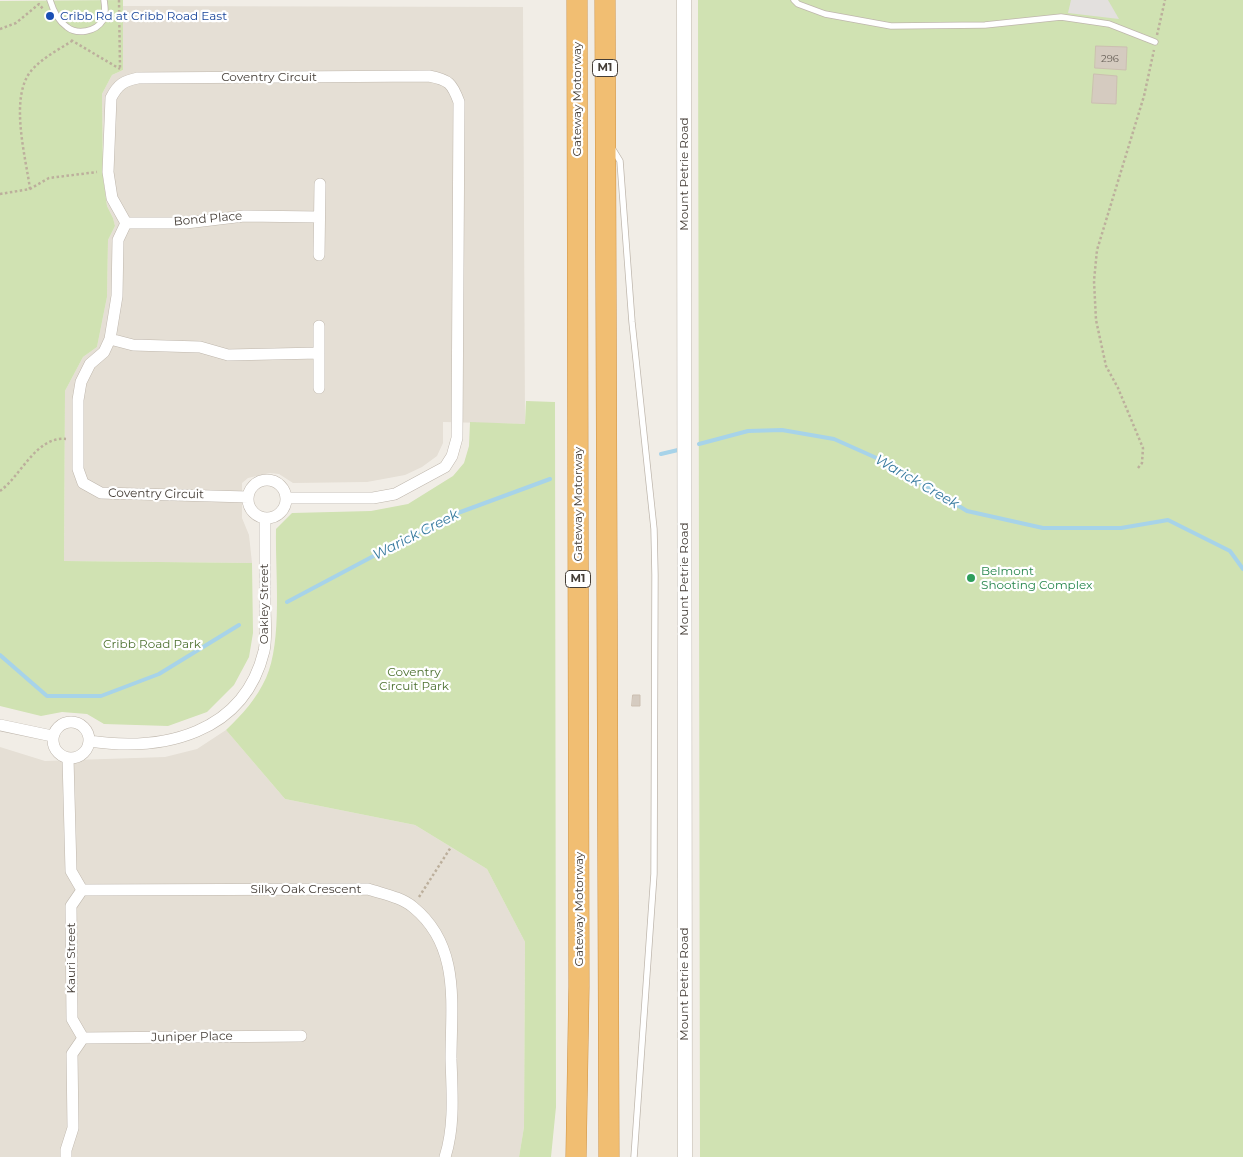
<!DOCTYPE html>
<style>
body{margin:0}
canvas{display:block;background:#f1ede6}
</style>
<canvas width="1243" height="1157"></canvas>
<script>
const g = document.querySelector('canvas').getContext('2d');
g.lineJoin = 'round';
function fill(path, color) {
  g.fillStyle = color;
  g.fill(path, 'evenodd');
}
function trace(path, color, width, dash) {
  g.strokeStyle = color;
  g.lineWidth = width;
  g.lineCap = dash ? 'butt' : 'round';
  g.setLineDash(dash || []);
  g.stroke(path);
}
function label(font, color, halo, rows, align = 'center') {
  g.font = font + ' Montserrat,sans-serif';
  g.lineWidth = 4.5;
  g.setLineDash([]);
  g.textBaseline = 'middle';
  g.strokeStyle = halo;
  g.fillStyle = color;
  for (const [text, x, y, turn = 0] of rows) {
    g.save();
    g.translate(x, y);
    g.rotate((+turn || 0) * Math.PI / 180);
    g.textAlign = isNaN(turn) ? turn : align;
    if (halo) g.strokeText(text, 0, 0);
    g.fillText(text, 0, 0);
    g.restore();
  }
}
const residential = new Path2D(`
 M123,6L523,7L525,424L443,422V443L437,456L422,467L405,475L367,482L293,483L279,474L270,473L248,478L242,483V518L249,535L252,563L64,561L65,391L83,357L97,347L107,297L108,240L115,226L113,218L107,206L103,177L102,94L112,75L123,70Z
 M226,730L285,799L415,825L487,869L525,942L524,1127L519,1157H0V747L45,761L165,757L197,749Z`);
const green = new Path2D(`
 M123,0V70L112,75L102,94L103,177L107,206L113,218L115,226L108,240L107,297L97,347L83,357L65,391L64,561L252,563L253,633L249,657L234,685L207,712L168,726L104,724L87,714L62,712L41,716L0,706V1Z
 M698,0H1243V1157H700Z
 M526,401L555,402L556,1107L551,1157H519L524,1127L525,942L487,869L415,825L285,799L226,730C242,715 257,698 266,678C283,641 275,571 276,529L292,513L371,511L408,504L453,476L464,463L469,446L470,422L525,424Z`);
const parking = new Path2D(`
 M1071,0H1108L1119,19L1068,13Z`);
const stream = new Path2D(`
 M699,444L748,431L782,430L834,439L890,464L967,511L1043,528H1121L1168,520L1230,551L1243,569
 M661,454L678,450
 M287,602L447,517L550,479
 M0,655L47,696H101L159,674L239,625`);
const building = new Path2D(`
 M1096,46L1127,47L1126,70L1095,68Z
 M1094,74L1117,76L1116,104L1092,103Z
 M633,695H640V706H632Z`);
const path = new Path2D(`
 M119,0L120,68
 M0,29L16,23L39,4L43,9
 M1157,35L1165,0
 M71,40L120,69
 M30,189C26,158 9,98 31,71C42,58 58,50 72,41
 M0,194L30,189L49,178L97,172
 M1138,468L1142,463L1143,448L1118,388L1106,366L1096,320L1094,281L1097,250L1144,96L1154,50
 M0,491C21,476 36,436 66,439
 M419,897L451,847`);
const service = new Path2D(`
 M50,0C53,10 58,21 67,27C77,35 96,32 103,20C106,14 105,7 104,0
 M794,0L798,4L825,14L891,26L985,25L1061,17L1109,24L1155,42
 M612,148L620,161L632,322L654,529L655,575L654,874L634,1157`);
const minor = new Path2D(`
 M126,223H186L244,216L319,217
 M319,255L320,184
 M110,339L133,345L200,347L228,355L319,353
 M319,388V326
 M248 499a19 19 0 1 1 38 0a19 19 0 1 1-38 0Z
 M248,497L101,493L83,483L78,469V400L81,382L90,364L104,352L110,339L117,296L118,240L126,223L112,198L108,172L111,98C118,84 124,81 138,78L429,76C449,80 452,83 459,102L457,438L452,456L445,467L395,494L373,498H286
 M53 740a18 18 0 1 1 36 0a18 18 0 1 1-36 0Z
 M0,725L52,736
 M89,741C163,752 244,734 264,651C267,637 265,620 265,606C265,576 265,547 265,518
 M82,890L368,889C383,894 401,897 413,907C461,946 451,1004 451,1059C452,1091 455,1126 445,1157
 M83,1038L301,1036
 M66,1157V1150L73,1128L72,1054L83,1038L72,1019L71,906L82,890L71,871L68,758`);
const tertiary = new Path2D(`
 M684,0L685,1157`);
const motorway = new Path2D(`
 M605,0L609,1157
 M576,1157L579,986L577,0`);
const markers = [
 [50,16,5,"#1a4fb4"],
 [971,578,5,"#2e9e5b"]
];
const numberNames = [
 ["296",1110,59]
];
const shields = [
 [605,68,25],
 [578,579,25]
];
const shieldNames = [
 ["M1",605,68],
 ["M1",578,579]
];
const transitNames = [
 ["Cribb Rd at Cribb Road East",60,16]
];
const streetNames = [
 ["Coventry Circuit",269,77],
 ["Gateway Motorway",577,99,-90],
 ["Mount Petrie Road",684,174,-90],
 ["Bond Place",208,219,-5],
 ["Coventry Circuit",156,494,1],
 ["Gateway Motorway",578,504,-90],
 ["Mount Petrie Road",684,579,-90],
 ["Oakley Street",264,604,-90],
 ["Silky Oak Crescent",306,889],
 ["Gateway Motorway",579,909,-90],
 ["Kauri Street",71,958,-90],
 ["Mount Petrie Road",684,984,-90],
 ["Juniper Place",192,1037,-1]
];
const leisureNames = [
 ["Belmont",981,571],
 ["Shooting Complex",981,585]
];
const parkNames = [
 ["Cribb Road Park",152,644],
 ["Coventry",414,672],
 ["Circuit Park",414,686]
];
const waterNames = [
 ["Warick Creek",917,482,30],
 ["Warick Creek",416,535,-27]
];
fill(residential, '#e5dfd5');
fill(green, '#d0e2b2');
fill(parking, '#e3e0de');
trace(stream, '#a7d3e9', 4);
fill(building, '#d5cbc0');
trace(building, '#ccbfb1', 1);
trace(service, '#bfb7ad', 7);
trace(minor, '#bfb7ad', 12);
trace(tertiary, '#bfb7ad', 15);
trace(motorway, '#cf9243', 21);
trace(path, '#bcaf9c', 2.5, [2.5, 2.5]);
trace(service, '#fff', 5.5);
trace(minor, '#fff', 11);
trace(tertiary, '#fff', 14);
trace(motorway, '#f1be72', 20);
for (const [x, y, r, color] of markers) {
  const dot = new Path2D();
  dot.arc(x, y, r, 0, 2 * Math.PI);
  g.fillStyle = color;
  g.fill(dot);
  trace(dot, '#fff', 2);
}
label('10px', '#686058', null, numberNames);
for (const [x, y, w] of shields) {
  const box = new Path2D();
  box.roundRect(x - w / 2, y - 8.5, w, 17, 4);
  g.fillStyle = '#fff';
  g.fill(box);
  trace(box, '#443d36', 1);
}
label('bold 11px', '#443d36', null, shieldNames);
label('12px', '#164399', '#fff', transitNames, 'left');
label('12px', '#443d36', '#fff', streetNames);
label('12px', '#27864d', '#fff', leisureNames, 'left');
label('12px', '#4c702f', '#fff', parkNames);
label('italic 14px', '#377a9f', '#fff', waterNames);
</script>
